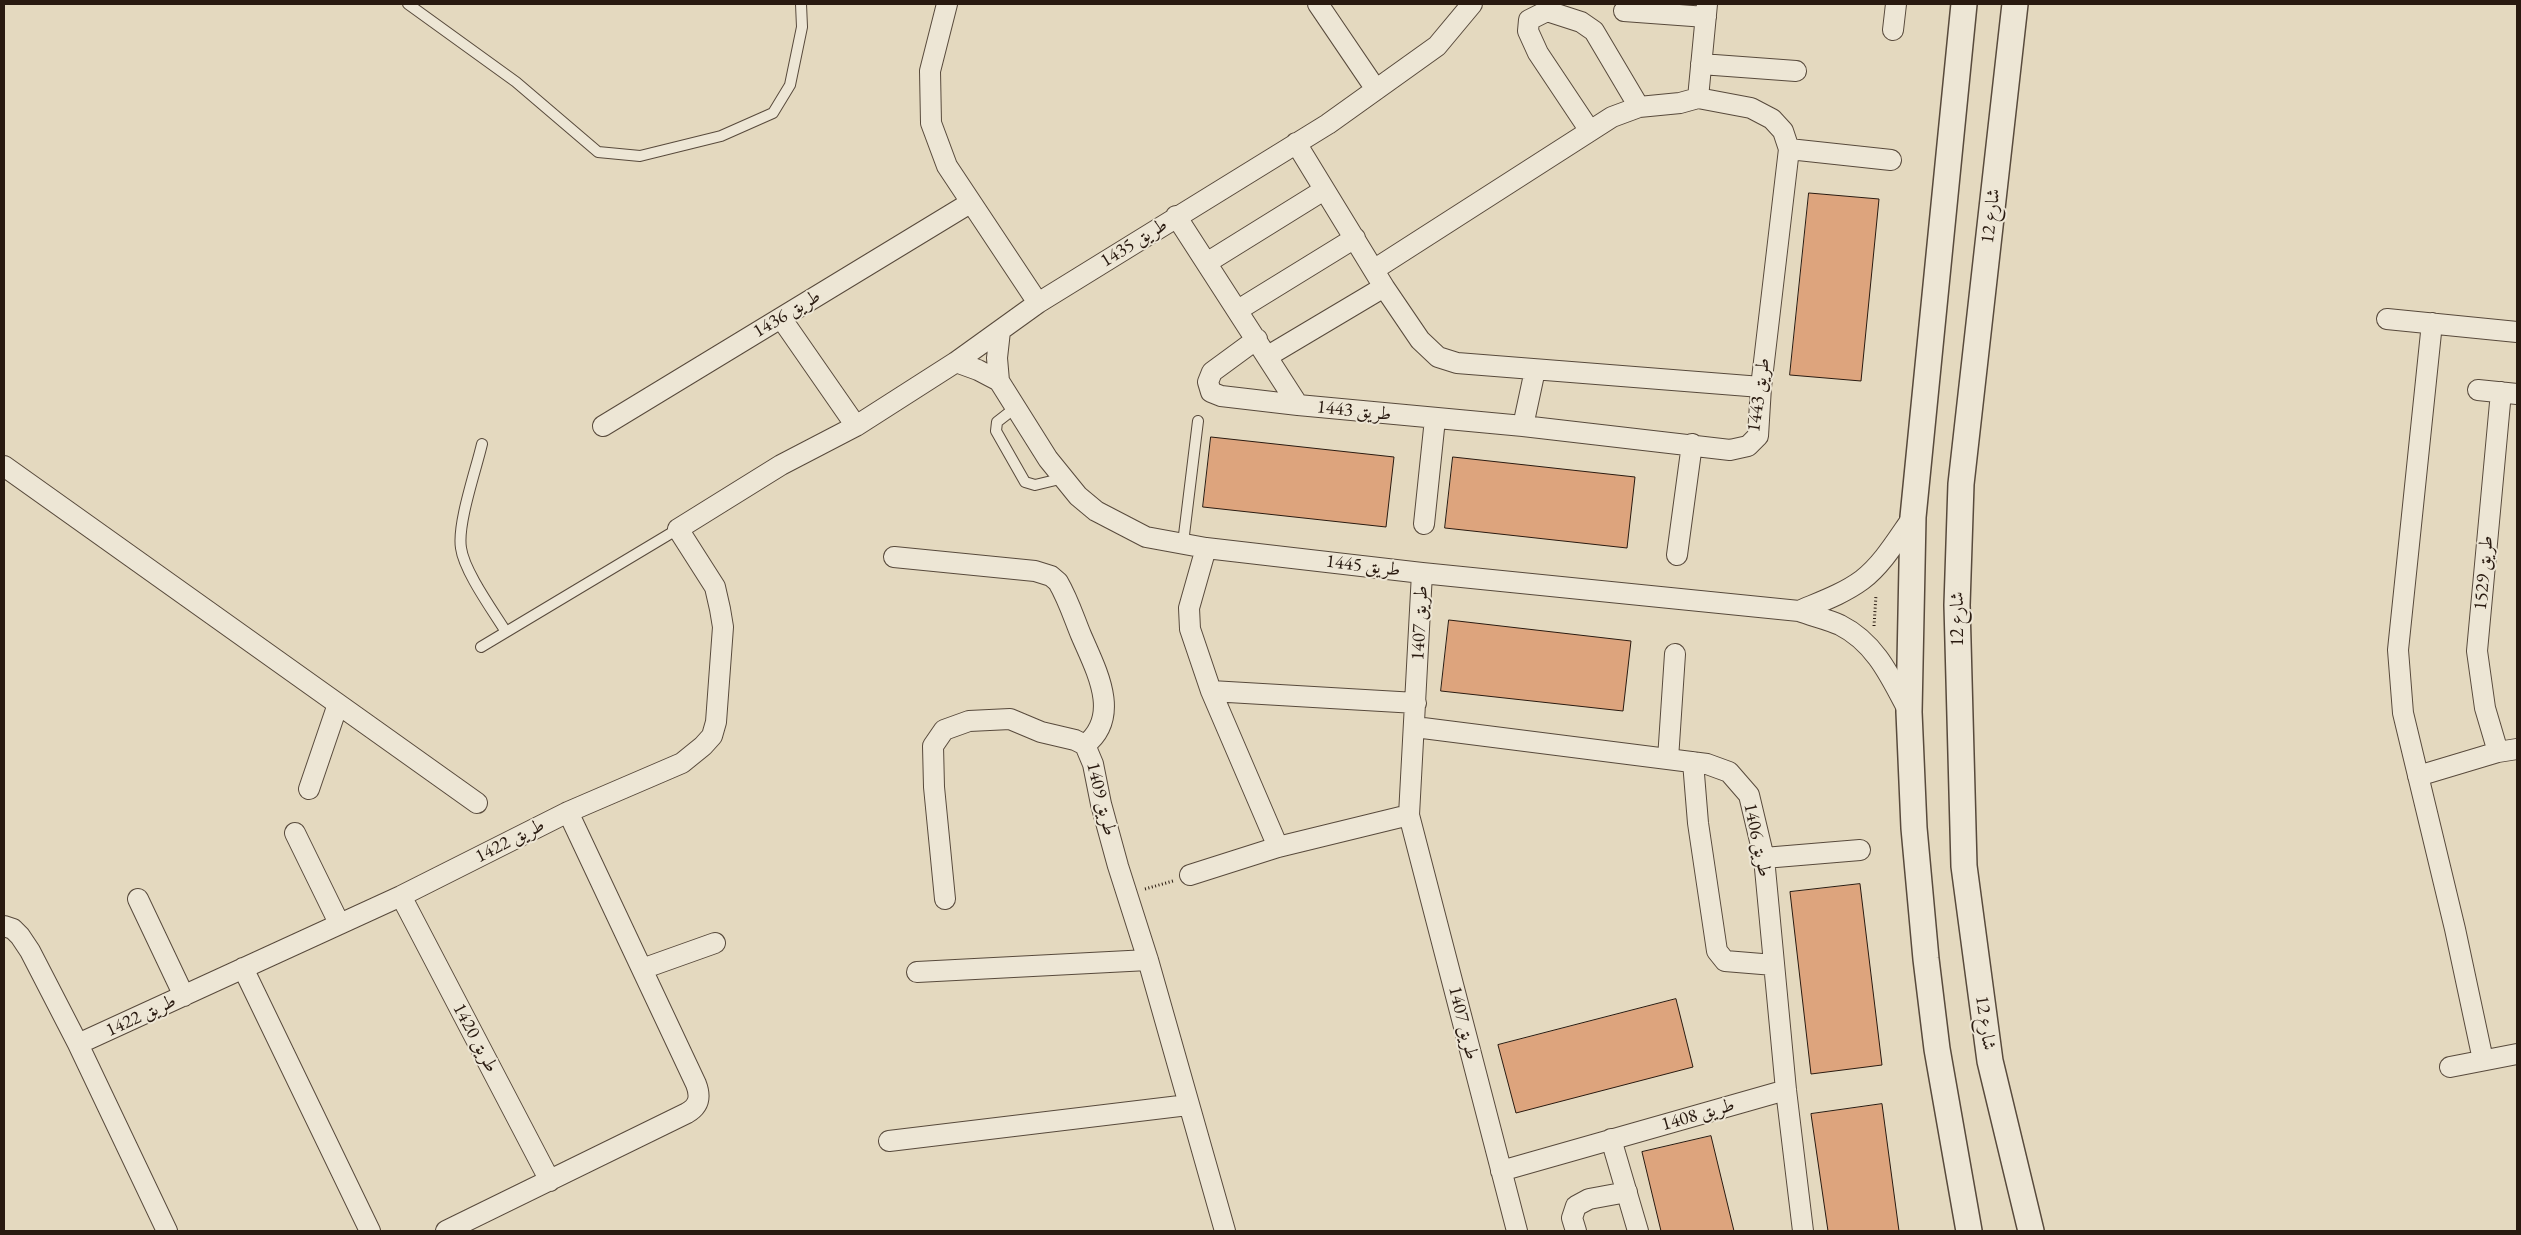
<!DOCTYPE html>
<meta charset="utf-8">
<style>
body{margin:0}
#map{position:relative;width:2521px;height:1235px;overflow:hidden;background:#e4d9bf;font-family:"EB Garamond",serif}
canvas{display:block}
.frame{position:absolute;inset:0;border:5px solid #291a10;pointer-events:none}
</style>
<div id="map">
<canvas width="2521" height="1235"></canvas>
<div class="frame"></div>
</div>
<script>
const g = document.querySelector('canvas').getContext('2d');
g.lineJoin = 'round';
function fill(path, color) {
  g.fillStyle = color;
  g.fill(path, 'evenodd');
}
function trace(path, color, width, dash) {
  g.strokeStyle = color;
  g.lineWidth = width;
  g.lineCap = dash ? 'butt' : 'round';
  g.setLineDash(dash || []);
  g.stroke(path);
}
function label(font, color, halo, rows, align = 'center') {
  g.font = font + ' "EB Garamond",Amiri,serif';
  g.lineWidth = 4;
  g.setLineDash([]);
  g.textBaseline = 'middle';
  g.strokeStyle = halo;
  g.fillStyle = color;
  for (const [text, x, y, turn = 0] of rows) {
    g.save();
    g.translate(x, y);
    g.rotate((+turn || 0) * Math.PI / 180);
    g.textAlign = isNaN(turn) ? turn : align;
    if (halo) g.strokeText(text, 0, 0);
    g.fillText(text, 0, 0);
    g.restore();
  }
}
const building = new Path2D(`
 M1809,193L1879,199L1861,381L1790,375Z
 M1211,437L1394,457L1386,527L1203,507Z
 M1453,457L1635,477L1627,548L1445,528Z
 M1449,620L1631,641L1623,711L1441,691Z
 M1860,884L1882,1065L1811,1074L1790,892Z
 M1676,999L1693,1067L1516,1113L1498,1045Z
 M1882,1104L1899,1231H1828L1811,1114Z
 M1711,1136L1734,1231H1661L1642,1152Z`);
const path = new Path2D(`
 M1874,626L1876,595
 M1145,889L1173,881`);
const service = new Path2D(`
 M408,4L516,82L598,152L640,156L721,136L773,113L790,85L802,27L801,4
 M1015,408L997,422L996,431L1025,482L1035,485L1064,478
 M482,444C476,470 457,524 461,548C464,571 493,611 506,632
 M1183,543L1198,421
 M481,647L678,529`);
const minor = new Path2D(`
 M947,4L930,71L931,123L947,166L1038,303
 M1318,4L1375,88
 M1624,11L1706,17
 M1893,30L1896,4
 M1701,64L1796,71
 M1698,98L1707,4
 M1590,131L1538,53L1528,31L1529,20L1547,11L1581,22L1594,31L1639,107
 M1789,149L1891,160
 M1176,216L1298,405L1523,426L1730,450L1748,446L1758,436L1761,387L1789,149L1783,131L1772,119L1751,108L1698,98L1680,103L1639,107L1612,117L1375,269
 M1208,262L1324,190
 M1384,287L1420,340L1438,357L1457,363L1761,387
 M1238,310L1355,238
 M781,318L856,426
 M2387,319L2517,332
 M2432,323L2398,650L2403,713L2455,929L2483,1060
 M1000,331L997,358L999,381L1048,459L1078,496L1096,511L1146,537L1206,548L1422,573L1799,611C1812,616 1827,619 1840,625C1876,643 1891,678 1909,712
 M1257,339L1212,372L1208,382L1211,392L1221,396L1298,405
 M1268,356L1384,287L1296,143
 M956,362L978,370L999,381
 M2478,390L2517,394
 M603,426L970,203
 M1523,426L1535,370
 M4,466L477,803
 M1424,524L1435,419
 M1206,548L1189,608L1190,629L1211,691L1278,847
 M1677,555L1692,444
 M894,557L1035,571L1051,576L1058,582C1068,599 1074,618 1081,635C1096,670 1122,716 1085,745
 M1422,573L1409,815L1517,1231
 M1799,611C1820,602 1843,594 1862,580C1883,564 1898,538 1913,517
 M1211,691L1416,703
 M1415,727L1707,764L1729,772L1749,795L1764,858L1786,1090L1803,1231
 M2498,752L2485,708L2477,651L2501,392
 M1668,759L1675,654
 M1693,762L1698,823L1717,951L1725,961L1774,965
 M2418,776L2498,752L2517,749
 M309,789L338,704
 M295,833L339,923
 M1764,858L1860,850
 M1190,875L1278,847L1409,815
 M401,896L550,1181
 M138,899L184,996
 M945,899L934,787L933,746L944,730L969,721L1010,719L1041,732L1075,740L1085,745L1093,764L1101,804L1118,866L1148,960L1225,1231
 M4,926L13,929L20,936L30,951L78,1044L167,1231
 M243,968L370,1231
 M642,969L715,943
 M917,972L1148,960
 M78,1044L401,896L568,812L682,763L703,746L712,736L716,722L723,627L720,609L715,587L678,529L781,465L856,426L956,362L1038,303L1328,124L1437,46L1472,4
 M2450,1067L2517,1054
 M1611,1139L1638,1231
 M889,1141L1188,1105
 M1501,1171L1786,1090
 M446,1231L687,1113C699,1106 701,1097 696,1084L568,812
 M1576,1231L1572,1218L1576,1206L1589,1199L1627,1192`);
const tertiary = new Path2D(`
 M1964,4L1913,517L1909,712L1914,828L1926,959L1937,1049L1969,1231
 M2015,4L1961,484L1957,605L1964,866L1990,1061L2031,1231`);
const streetNames = [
 ["شارع 12",1991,216,-83],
 ["طريق 1435",1134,243,-32],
 ["طريق 1436",787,314,-31],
 ["طريق 1443",1759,395,-82],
 ["طريق 1443",1354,411,6],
 ["طريق 1445",1363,566,7],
 ["طريق 1529",2484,573,-85],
 ["شارع 12",1958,619,-90],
 ["طريق 1407",1420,623,-87],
 ["طريق 1409",1101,799,76],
 ["طريق 1406",1757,840,78],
 ["طريق 1422",510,841,-27],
 ["طريق 1422",141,1016,-25],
 ["طريق 1407",1463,1023,76],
 ["شارع 12",1985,1023,82],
 ["طريق 1420",475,1038,62],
 ["طريق 1408",1698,1115,-16]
];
fill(building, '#dda47d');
trace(building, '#291a10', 1);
trace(service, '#584a3c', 12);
trace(minor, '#584a3c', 22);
trace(tertiary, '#584a3c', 28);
trace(path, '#291a10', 3, [1, 2.5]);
trace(service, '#ede6d5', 10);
trace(minor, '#ede6d5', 20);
trace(tertiary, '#ede6d5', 25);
label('19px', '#291a10', '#ede6d5', streetNames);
</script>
